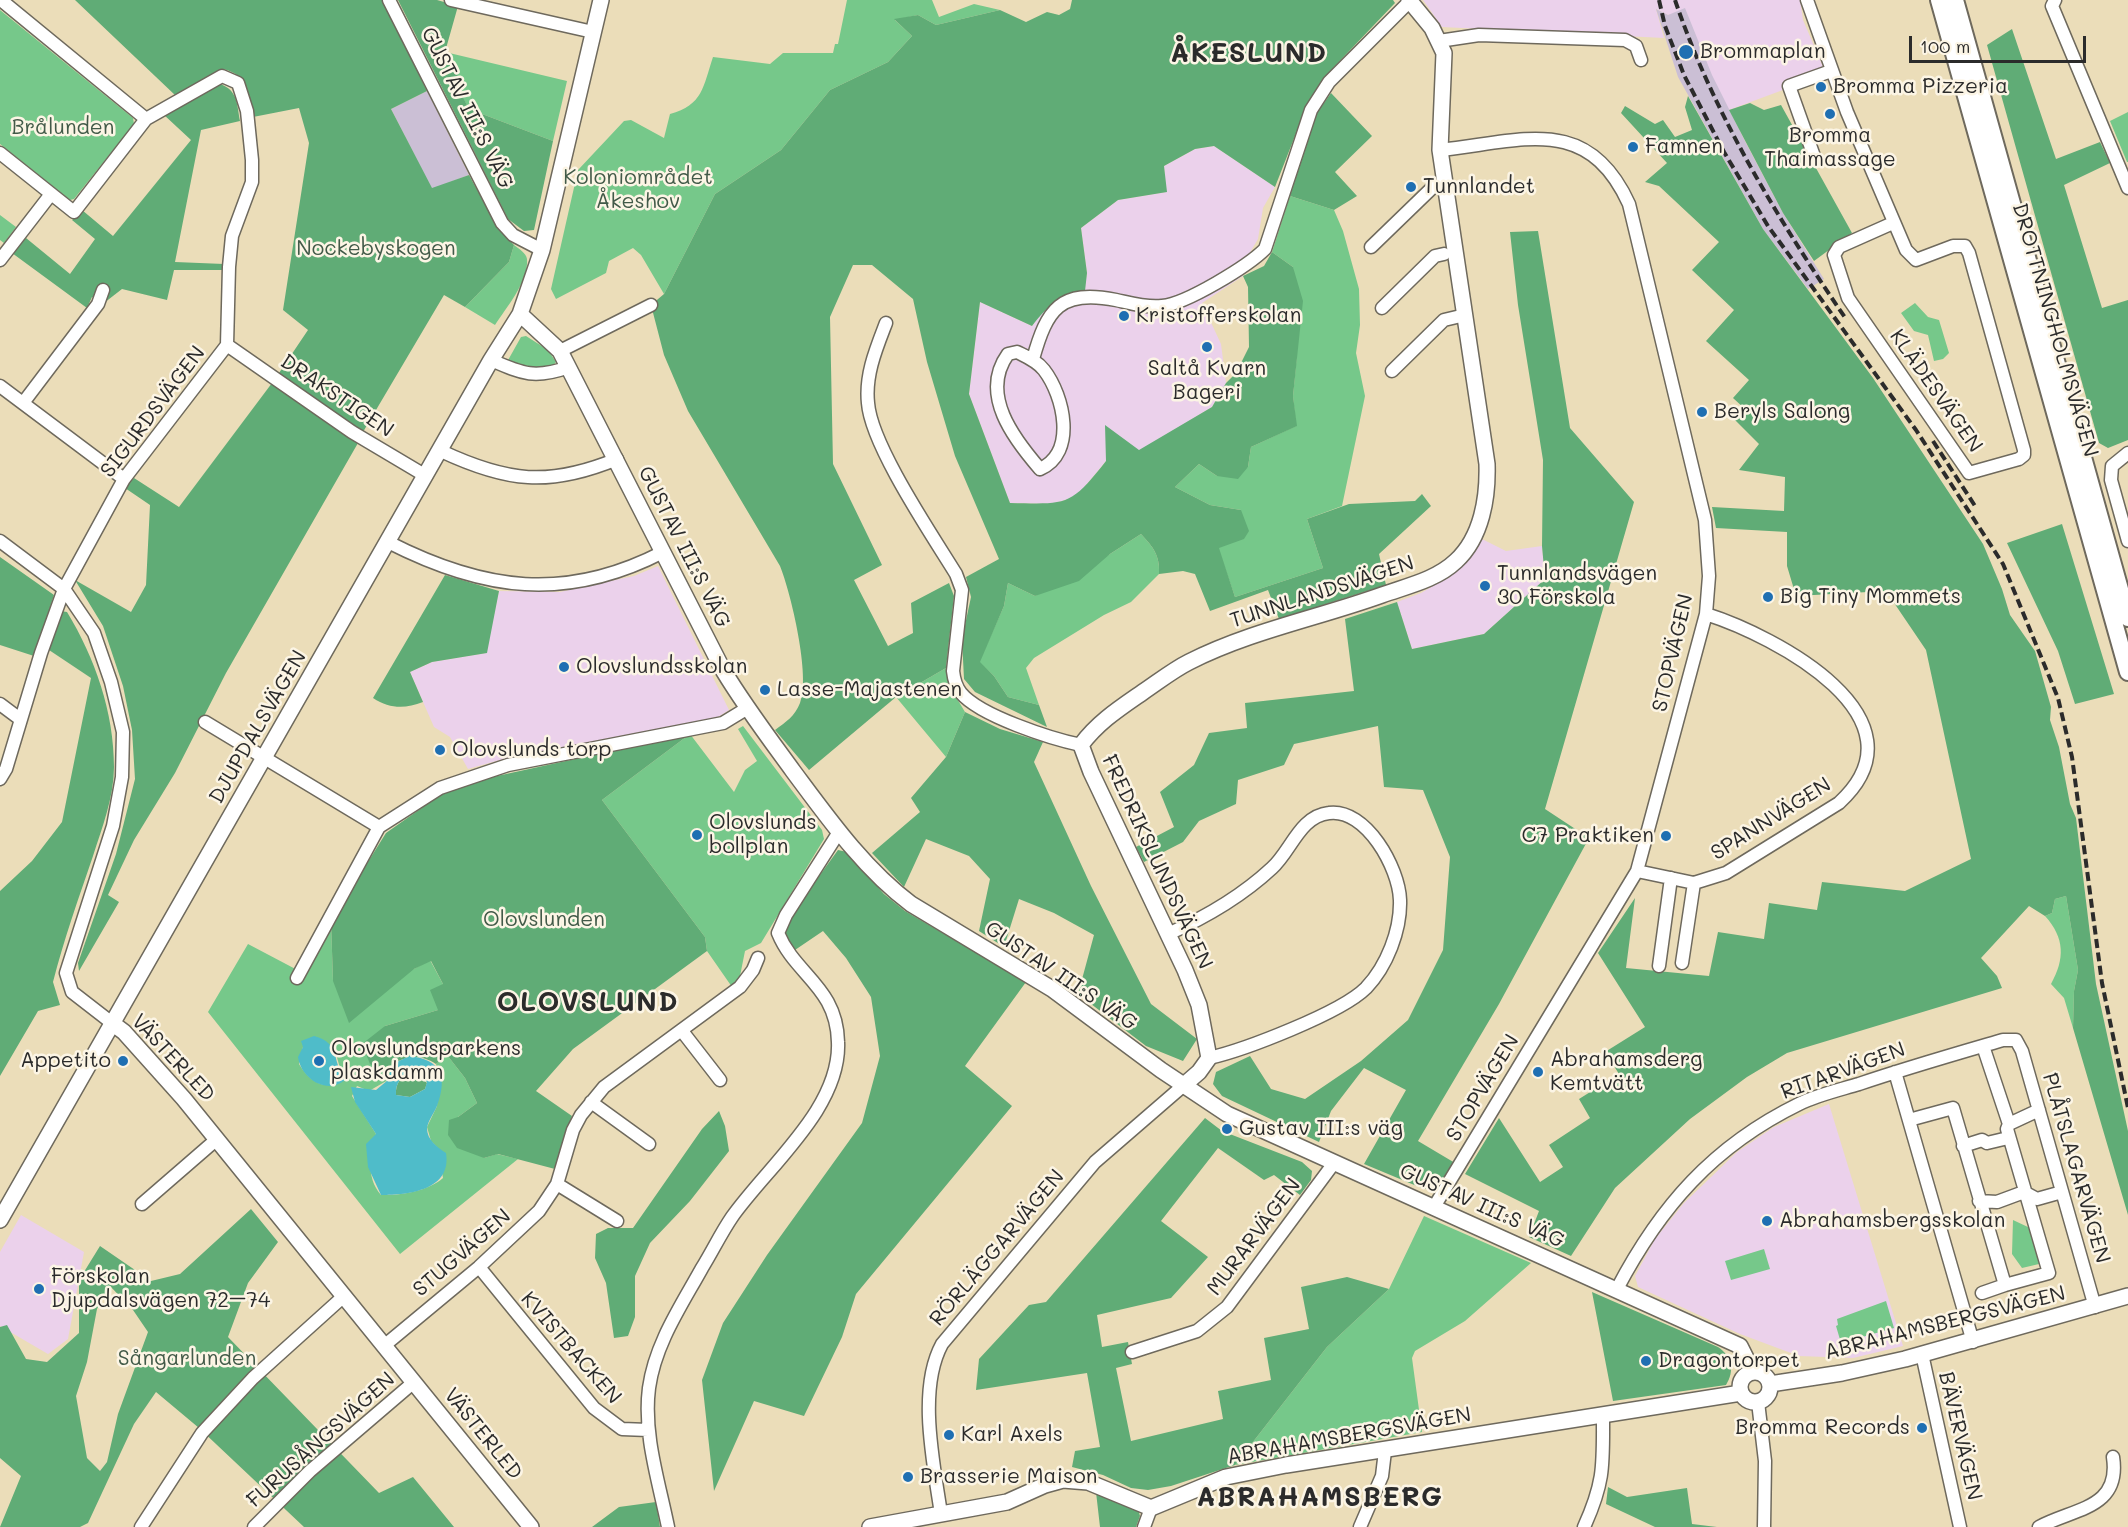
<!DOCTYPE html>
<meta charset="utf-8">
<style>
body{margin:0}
#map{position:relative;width:2128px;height:1527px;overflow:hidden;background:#ebddb9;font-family:Mali,sans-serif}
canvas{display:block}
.scale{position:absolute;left:1909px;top:36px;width:177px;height:27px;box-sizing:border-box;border:3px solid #2b2b2b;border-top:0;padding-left:8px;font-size:18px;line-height:21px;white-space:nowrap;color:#2b2b2b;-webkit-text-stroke:4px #fcf5e5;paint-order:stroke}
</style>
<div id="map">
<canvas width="2128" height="1527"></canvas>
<div class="scale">100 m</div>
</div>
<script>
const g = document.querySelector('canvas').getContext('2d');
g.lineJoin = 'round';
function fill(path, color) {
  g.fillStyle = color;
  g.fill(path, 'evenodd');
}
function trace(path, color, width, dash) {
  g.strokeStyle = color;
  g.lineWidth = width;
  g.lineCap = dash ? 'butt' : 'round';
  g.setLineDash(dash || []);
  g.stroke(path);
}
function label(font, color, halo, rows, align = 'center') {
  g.font = font + ' Mali,sans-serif';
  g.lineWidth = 5;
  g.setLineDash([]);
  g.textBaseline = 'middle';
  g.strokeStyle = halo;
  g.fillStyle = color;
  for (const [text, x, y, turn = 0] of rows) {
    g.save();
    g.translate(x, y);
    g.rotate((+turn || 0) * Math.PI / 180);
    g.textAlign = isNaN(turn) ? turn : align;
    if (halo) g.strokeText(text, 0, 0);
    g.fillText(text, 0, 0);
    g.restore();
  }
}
const built = new Path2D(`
 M1423,0H1800L1803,20L1826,74L1729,110L1676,13L1668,15L1656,9L1664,38L1442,27Z
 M1214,146L1275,187L1263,208L1258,239L1249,254L1243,276L1202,303L1221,344L1226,383L1212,407L1139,451L1106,461L1077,496L1053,504L1010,503L969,394L980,302L1032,326L1046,307L1063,295L1084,291L1087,273L1081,228L1118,200L1166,192L1164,166L1195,149Z
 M1480,538L1506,551L1542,546L1545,579L1484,634L1412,649L1397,602L1421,593L1447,578L1465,563Z
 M658,566L729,710L718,717L507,758L468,769L450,737L434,727L410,672L432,662L486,653L499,591L560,592L634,576Z
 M1829,1104L1903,1346L1853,1358L1799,1356L1740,1334L1638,1287L1635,1276L1655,1239L1684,1203L1737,1152L1774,1127Z
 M21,1215L84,1252L68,1339L48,1354L0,1326V1252Z`);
const industrial = new Path2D(`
 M1685,8L1712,75L1746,143L1783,213L1824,279L1808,289L1763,229L1678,77L1656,9L1668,15Z
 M427,91L469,175L432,189L391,109Z`);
const green = new Path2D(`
 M847,0H932L939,17L974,4L1000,10L936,25L918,15L895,20L912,36L888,62L830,90L781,150L715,194L664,294L641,255L633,248L609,261L606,273L556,299L551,289L578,170L624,121L631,120L664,138L670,114C703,105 703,87 713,57L770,64L783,53H833L835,44H838Z
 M0,10L133,118L134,124L74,199L70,200L0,144Z
 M445,52L567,81L553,141L469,109L455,84Z
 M2128,112V162H2127L2110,121Z
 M1290,196L1334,210L1343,231L1359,289L1360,325L1356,353L1365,396L1342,506L1307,519L1323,568L1235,597L1218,548L1241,510L1210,505L1175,487L1199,464L1217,476L1248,467L1251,447L1296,426L1293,396L1297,354L1293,267L1272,252Z
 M0,215L16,227L4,243L0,240Z
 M514,245C519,249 526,253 527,259C529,281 506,308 495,325L465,307L509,262Z
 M1915,303L1928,317L1939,320L1949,353L1943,359L1934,361L1928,335L1914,331L1901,313Z
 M526,336L548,350L556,362L550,369L539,371L507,362L521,337Z
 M1141,534C1153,547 1160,555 1159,574L1131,602L1104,615L1034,658L1026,668L1039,705L1008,697L994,676L979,662L1004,606L1008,583L1035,596L1110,554Z
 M946,668L950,687L965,712L946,757L896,697Z
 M743,726L822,830L824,839L761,943L745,951L740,976L732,987L707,951L705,937L602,800L690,734L734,792L745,770L757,761L738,729Z
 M2066,896L2078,970L2074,991L2073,1028L2064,998L2051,984C2065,959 2065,938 2045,916L2052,913L2055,899Z
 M331,921L333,981L414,969L430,960L443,984L438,1010L385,1026L380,1072L392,1064L388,1080L369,1091L357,1086L352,1096L376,1134C371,1156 365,1176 381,1195C400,1196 428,1191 443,1178L438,1148L431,1141L427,1127L437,1106L439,1073L436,1064L447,1055L465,1078L477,1103L458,1117L484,1158L497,1154L518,1159L400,1254L208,1012L248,944L303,973ZM303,1047L336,1054L342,1075L339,1083C321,1090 308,1079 299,1064Z
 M1424,1216L1531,1263L1465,1321L1415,1351L1412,1358L1422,1432L1235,1465L1327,1347L1389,1289Z
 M2013,1220L2030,1228L2039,1264L2022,1268L2012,1254Z
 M1764,1249L1770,1269L1731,1280L1725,1261Z
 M1886,1301L1894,1328L1841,1343L1836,1326L1838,1325L1837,1319Z`);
const forest = new Path2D(`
 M75,0H383L427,91L391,109L432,188L469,175L498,228L514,245L509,262L465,307L444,295L363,432L279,373L308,330L283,310L309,143L299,108L253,117C246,95 250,75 223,69L176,96Z
 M398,0H437L458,6L445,52L458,71L456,84L469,109L553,141L534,230L524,231L508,219Z
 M1072,0H1393L1395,3L1334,67L1306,108L1275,187L1214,146L1195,149L1164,166L1167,192L1118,200L1081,228L1087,273L1085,291C1059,296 1048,305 1032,326L980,302L969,394L1010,503C1067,504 1070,507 1106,461L1105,425L1139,450L1212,407L1226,383L1236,373L1249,347L1248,287L1243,276L1264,266L1272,252L1293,267L1303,301L1293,396L1297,426L1251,447L1248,467L1238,479L1217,476L1199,464L1175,487L1210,505L1241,510L1249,531L1244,539L1219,548L1235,597L1323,568L1307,519L1349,504L1415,501L1422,494L1431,506L1379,554L1386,585L1279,619L1268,590L1210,611L1195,574L1183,571L1159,574C1160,555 1153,547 1141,534L1110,554L1079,581L1035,596L1008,583L1004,606L980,662L994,676L1008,697L1039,705L1047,727L975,692L964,679L962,639L971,597L966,577L999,559L955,456L927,362L913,299L872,265H853L830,317L833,464L882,565L854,580L888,646L913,633L911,603L949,583L954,596L946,668L896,697L809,770L775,730C786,722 795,716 800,703C811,677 791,593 780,566L688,411L664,355L651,305L664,294L715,194L781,150L830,90L888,62L912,36L894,19L918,15L936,25L1000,10L1026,22L1047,12L1059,15L1070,9Z
 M2012,29L2056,159L2100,142L2110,163L2064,185L2102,308L2128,300V440L2108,448L2099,443L1987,45Z
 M220,84C238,90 237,105 240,121L201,130L175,262L224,264V270H174L167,300L122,289L104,303L92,297L87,308L12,253L26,238L70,274L95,239L72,220L82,210L113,236L191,140L163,114Z
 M1331,93L1372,136L1335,172L1357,196L1334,210L1290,196L1317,113Z
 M1688,96L1763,229L1873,378L1983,544L2002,589L2010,615L2035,651L2051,707L2050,720L2059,747L2070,804L2076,818L2096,984L2128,1131V1215L2073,1028L2074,991L2078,970L2066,896L2055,899L2052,913L2045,916L2029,906L1981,958L1997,976L2002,988L1787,1053L1747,1077L1690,1119L1615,1188L1571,1256L1529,1237L1539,1211L1465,1174L1499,1118L1540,1182L1563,1167L1549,1145L1590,1118L1579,1099L1619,1074L1605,1052L1645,1027L1598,953L1635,898L1626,968L1709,976L1718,932L1764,939L1769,903L1817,910L1822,882L1905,891L1971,859L1926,650L1886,591L1796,596L1787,566V532L1716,528L1712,507L1784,511L1785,477L1739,470L1759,444L1735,420L1745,409L1733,398L1749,380L1706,341L1734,310L1692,270L1719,242L1659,186L1645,182L1667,163L1621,113L1625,106L1655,124L1663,120L1675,137L1692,130L1685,107Z
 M1750,103L1764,110L1781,105L1852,233L1814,261L1783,213L1729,110Z
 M1538,231L1570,428L1634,502L1545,809L1589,838L1499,1004L1418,1141L1455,1163C1446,1177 1442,1190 1424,1189L1364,1164L1406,1090L1364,1068L1331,1111L1319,1142L1222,1096L1213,1084L1216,1072L1250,1056L1271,1089L1305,1099L1361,1061L1408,1020L1443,950L1450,857L1423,790L1384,787L1378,726L1294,744L1284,765L1238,780L1236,804L1199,821L1183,842L1144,862L1136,847L1174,827L1160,792L1194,765L1209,733L1247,728L1245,703L1354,691L1345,619L1397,602L1412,649L1484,634L1545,579L1542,546L1543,460L1518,305L1510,232Z
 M272,383L358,443L226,673L175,773L134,840L108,895L119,902L79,971L78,963L116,854L135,779L132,730L123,686L103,626L75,580L131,612L146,585L150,505L125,488L134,478L179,507Z
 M2062,524L2114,694L2075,704L2058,651L2007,543Z
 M0,557L54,595L34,656L0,645Z
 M445,575L499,591L487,653L432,662L410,672L423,702C405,709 390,709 373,698Z
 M61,611L67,612C95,658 114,712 114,767C114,797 102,828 93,856C79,897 64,939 53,982L60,1005L38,1011L0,1076V891L32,861L62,822L91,678L49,650Z
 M965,712L1000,729L1043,742L1034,762L1091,886L1151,1004L1197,1039L1183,1061L1146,1046L1078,994L1094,935L1054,913L1019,899L1004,947L979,931L990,879L969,856L926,839L904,887L872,853L920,812L911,798L946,757Z
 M690,734L602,800L705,937L707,951L573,1049L536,1091L572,1116L555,1169L498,1154L484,1158L457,1148L448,1135L449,1120L458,1117L477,1103L465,1078L447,1055L436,1064C415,1050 399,1059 380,1072L370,1064L362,1044L385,1026L438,1010L430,990L443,984L431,961L414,969L349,1023L333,981L331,921L386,833L443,793L474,781Z
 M838,850L847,852L884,894L905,911L1026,982L965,1066L1012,1106L856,1294L842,1337L804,1416L754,1401L714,1491L702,1380L723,1323L767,1255L862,1123L880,1056L871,997L846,958L823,931L795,950L778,933Z
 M414,1071L427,1083L425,1089L410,1097L396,1095C395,1083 402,1074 414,1071Z
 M719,1111L725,1126L729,1151L690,1201L650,1243L635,1276V1317L628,1336L614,1338L606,1283L595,1258L596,1234L608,1228H633L702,1129Z
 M1205,1118L1222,1131L1302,1162L1312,1171L1311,1180L1300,1195L1274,1175L1264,1180L1218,1148L1161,1221L1208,1257L1171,1298L1097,1315L1102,1347L1128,1342L1132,1364L1116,1368L1131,1441L1223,1419L1218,1391L1271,1380L1264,1338L1309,1329L1301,1287L1347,1277L1389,1289L1327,1347L1235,1465L1171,1486L1148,1490L1131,1488L1103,1475L1072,1467L1075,1451L1100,1447L1087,1373L976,1390L979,1359L1029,1305L1046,1302Z
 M251,1209L278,1242L248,1283L228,1337L379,1493L413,1477L454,1527H304L199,1428L156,1392L134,1424L88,1523L80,1527H0L21,1476L0,1458V1327L7,1325L26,1359L47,1362L79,1333V1280L100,1246L151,1281L180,1274ZM110,1286L133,1310L148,1332L118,1414L107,1462L100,1471L87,1458L76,1396L87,1362L97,1309Z
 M1592,1292L1718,1347C1732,1356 1735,1371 1726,1385L1613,1401Z
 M1608,1487L1627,1497L1687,1488L1692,1524L1717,1527H1655L1606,1504Z
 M1096,1492L1138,1509L1140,1516L1136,1527H1100Z
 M656,1502L660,1527H592L619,1507Z`);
const water = new Path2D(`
 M314,1036C342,1043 331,1064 346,1079C328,1096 301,1079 298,1057L303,1047L301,1041Z
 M410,1056C441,1060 448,1076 437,1106C434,1113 428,1121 427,1128C427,1140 437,1147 446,1153C452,1190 409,1195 381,1195L368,1167L366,1144L376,1134L355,1102L351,1087L376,1090L388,1080L392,1064ZM414,1071L427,1082L425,1089L410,1097L396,1095C395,1083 402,1074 414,1071Z`);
const minor = new Path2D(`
 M389,0L502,223L513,235L542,250
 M451,0L593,32
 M1807,0L1847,112L1906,250L1916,260L1953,246H1965L1969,253L2024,450V455L2019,459L1969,473L1848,298L1834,255L1839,247L1893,223
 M2055,0L2052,6L2128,188
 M1439,41L1479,35L1625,40L1636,46L1641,60
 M0,153L74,212L146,119L1,0
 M1815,159L1789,86L1831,71
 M1371,247L1433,187
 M0,260L51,194
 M1382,308L1435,256L1444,254
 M886,323C876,349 865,375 868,403C871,445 932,535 956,574L962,590L953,671C954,680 956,687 961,693C980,716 1052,739 1081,745
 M227,345L352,432L426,476
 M560,351L651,305
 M1017,352C1027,357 1037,361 1044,370C1064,396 1077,453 1040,469C1014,439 979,394 1008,354Z
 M1033,359C1047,309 1060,289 1116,300C1130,303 1147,308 1162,306C1186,304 1248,266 1265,249L1311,110L1329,82L1410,1
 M491,360C523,374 535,379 569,367
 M1392,371L1444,320L1465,315
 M0,386L124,479
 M23,403L98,304L103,290
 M441,451C507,482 549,487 617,459
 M2128,453L2112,466L2111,480L2128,541
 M0,541L64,589L94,633L111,682L123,732L122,777L113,826L66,973L72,992L112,1023
 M388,542C484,591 566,602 663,552
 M0,704L20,719
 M205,722L379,827
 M0,779L6,769L41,653L64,589L124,479L227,345L229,267L232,236L252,182V160L247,111L238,83L222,76L146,119
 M1637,871L1694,883L1726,873L1839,803C1932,718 1775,636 1706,614
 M1168,934C1204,918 1243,895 1272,868C1291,851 1300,816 1329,813C1366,808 1399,868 1400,900C1401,930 1387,966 1366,988C1341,1013 1244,1050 1209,1058
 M1682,963L1694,883
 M1659,966L1671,878
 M297,978L379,827L440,788L508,765L723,723L746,709
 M682,1031L720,1080
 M1983,1046L2009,1124
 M1895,1072L1973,1342
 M591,1102L649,1144
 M1909,1120L1953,1108L2005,1285L1982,1293
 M1963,1146L1982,1140L1987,1143L2008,1138
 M557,1184L617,1221
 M1979,1201L1997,1202L2024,1192L2037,1199L2062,1192
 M142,1204L217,1139
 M1434,1207L1637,871L1706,614L1709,576L1705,520L1629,204C1587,112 1520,142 1440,150
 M479,1267L594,1408L622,1429L648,1430
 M2005,1285L2049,1273L2007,1129L2009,1124L2039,1110
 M1617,1289C1660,1207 1713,1146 1799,1104C1817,1095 1839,1090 1859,1084C1906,1068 1955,1054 2003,1040H2016L2022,1051L2095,1307
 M385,1345L479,1267L539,1211L557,1184L573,1130L581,1115L604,1087L740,987L753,970L758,958
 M1132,1352L1197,1331L1227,1307L1334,1163
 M1922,1354L1960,1527
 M1758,1402L1765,1461L1764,1527
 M941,1514C934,1465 917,1390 942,1344L1095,1162L1184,1085
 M141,1527L202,1433L253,1378L344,1296
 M254,1527L310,1471L414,1382
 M668,1527C659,1482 643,1434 649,1388C655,1344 681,1306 702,1268C712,1252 721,1233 732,1217C768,1166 841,1108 838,1042C837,987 795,975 778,933L786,915L839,832
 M1144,1527L1151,1508
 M1360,1527L1382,1476L1385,1451
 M1584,1527C1605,1481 1603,1464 1603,1415
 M2039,1527C2074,1508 2121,1509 2113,1457`);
const tertiary = new Path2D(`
 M520,314L560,351L723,670C744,705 769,738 793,771C828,818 864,869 911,904L1052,989L1161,1070L1227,1114L1740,1346L1753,1372
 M112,1023L124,1032L184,1099L531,1527
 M1184,1085L1199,1072L1209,1058L1199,1005L1185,970L1091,772L1081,745C1098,722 1120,708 1143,692C1158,682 1173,670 1189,662C1250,631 1318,618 1382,595C1407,586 1436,580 1456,561C1482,537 1488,497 1487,464L1440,150L1444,53L1432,28L1409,0
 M0,1220L491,360L520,314L542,250L601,0
 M1740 1387a15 15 0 1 1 30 0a15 15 0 1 1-30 0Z
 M1770,1384L1842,1373L1905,1359L2128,1296
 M870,1527L1007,1502L1045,1485L1063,1480L1088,1482L1151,1508L1226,1477L1286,1465L1741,1393`);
const secondary = new Path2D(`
 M1939,0L2128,672
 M1955,0L2128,618`);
const rail = new Path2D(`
 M1659,0L1665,26L1684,75L1724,152L1768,226L1916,430L2003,564L2058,698L2072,757L2102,983L2128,1108
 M1675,0C1713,113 1779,221 1846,319
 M1933,441L1977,509`);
const markers = [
 [1686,52,8,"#1f6fb2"],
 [1821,87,6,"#1f6fb2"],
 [1830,114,6,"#1f6fb2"],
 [1633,147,6,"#1f6fb2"],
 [1411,187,6,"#1f6fb2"],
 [1124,316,6,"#1f6fb2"],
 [1207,347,6,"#1f6fb2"],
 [1702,412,6,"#1f6fb2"],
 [1485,586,6,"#1f6fb2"],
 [1768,597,6,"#1f6fb2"],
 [564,667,6,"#1f6fb2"],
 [765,690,6,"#1f6fb2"],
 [440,750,6,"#1f6fb2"],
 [697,835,6,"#1f6fb2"],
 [1666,836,6,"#1f6fb2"],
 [123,1061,6,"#1f6fb2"],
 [319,1061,6,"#1f6fb2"],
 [1538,1072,6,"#1f6fb2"],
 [1227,1129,6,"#1f6fb2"],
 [1767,1221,6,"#1f6fb2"],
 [39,1289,6,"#1f6fb2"],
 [1646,1361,6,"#1f6fb2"],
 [1922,1428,6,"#1f6fb2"],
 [949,1435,6,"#1f6fb2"],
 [908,1477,6,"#1f6fb2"]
];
const poiNames = [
 ["Brommaplan",1700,52],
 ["Bromma Pizzeria",1833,87],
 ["Bromma",1830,136,"center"],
 ["Thaimassage",1830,160,"center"],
 ["Famnen",1645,147],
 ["Tunnlandet",1423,187],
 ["Kristofferskolan",1136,316],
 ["Saltå Kvarn",1207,369,"center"],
 ["Bageri",1207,393,"center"],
 ["Beryls Salong",1714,412],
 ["Tunnlandsvägen",1497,574],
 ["30 Förskola",1497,598],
 ["Big Tiny Mommets",1780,597],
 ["Olovslundsskolan",576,667],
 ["Lasse-Majastenen",777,690],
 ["Olovslunds torp",452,750],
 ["Olovslunds",709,823],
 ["bollplan",709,847],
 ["C7 Praktiken",1654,836,"right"],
 ["Olovslundsparkens",331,1049],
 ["plaskdamm",331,1073],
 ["Abrahamsderg",1550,1060],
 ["Kemtvätt",1550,1084],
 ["Appetito",111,1061,"right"],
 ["Gustav III:s väg",1239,1129],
 ["Abrahamsbergsskolan",1779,1221],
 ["Förskolan",51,1277],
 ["Djupdalsvägen 72–74",51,1301],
 ["Dragontorpet",1658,1361],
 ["Bromma Records",1910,1428,"right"],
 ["Karl Axels",961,1435],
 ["Brasserie Maison",920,1477]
];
const streetNames = [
 ["GUSTAV III:S VÄG",467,108,63],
 ["DROTTNINGHOLMSVÄGEN",2055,330,74],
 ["KLÄDESVÄGEN",1936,391,55],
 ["DRAKSTIGEN",337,396,34],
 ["SIGURDSVÄGEN",153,412,-53],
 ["GUSTAV III:S VÄG",684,547,63],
 ["TUNNLANDSVÄGEN",1322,592,-18],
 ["STOPVÄGEN",1673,653,-77],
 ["DJUPDALSVÄGEN",258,727,-60],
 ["SPANNVÄGEN",1771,819,-32],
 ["FREDRIKSLUNDSVÄGEN",1157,862,65],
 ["GUSTAV III:S VÄG",1061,976,34],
 ["VÄSTERLED",173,1058,47],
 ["RITARVÄGEN",1843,1071,-20],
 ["STOPVÄGEN",1483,1088,-59],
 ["PLÅTSLAGARVÄGEN",2076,1168,74],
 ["GUSTAV III:S VÄG",1482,1206,24],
 ["MURARVÄGEN",1254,1237,-53],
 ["RÖRLÄGGARVÄGEN",997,1248,-50],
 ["STUGVÄGEN",462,1253,-41],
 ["ABRAHAMSBERGSVÄGEN",1945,1323,-14],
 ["KVISTBACKEN",571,1348,49],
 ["VÄSTERLED",483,1434,51],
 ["ABRAHAMSBERGSVÄGEN",1349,1436,-10],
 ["BÄVERVÄGEN",1960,1436,77],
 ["FURUSÅNGSVÄGEN",321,1440,-42]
];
const parkNames = [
 ["Brålunden",63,128],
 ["Koloniområdet",638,178],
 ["Åkeshov",638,202],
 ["Nockebyskogen",376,249],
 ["Olovslunden",544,920],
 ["Sångarlunden",187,1359]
];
const districtNames = [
 ["ÅKESLUND",1249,54],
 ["OLOVSLUND",588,1003],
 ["ABRAHAMSBERG",1320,1498]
];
fill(built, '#ebd1eb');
fill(industrial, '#cbbfd5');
fill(green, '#76c88a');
fill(forest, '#60ac76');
fill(water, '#4fbcc9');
trace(minor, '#6e695d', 15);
trace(tertiary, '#6e695d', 18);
trace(secondary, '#6e695d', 20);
trace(minor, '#fff', 12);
trace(tertiary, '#fff', 15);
trace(secondary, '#fff', 16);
trace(rail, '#2b2b2b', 4, [9, 4.5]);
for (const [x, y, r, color] of markers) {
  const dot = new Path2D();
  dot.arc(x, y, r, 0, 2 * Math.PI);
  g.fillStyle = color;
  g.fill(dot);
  trace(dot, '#fcf5e5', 2);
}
label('21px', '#2b2b2b', '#fcf5e5', poiNames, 'left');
label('21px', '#2b2b2b', '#fcf5e5', streetNames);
label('21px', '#425a48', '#fcf5e5', parkNames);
g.letterSpacing = '1.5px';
label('bold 27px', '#2b2b2b', '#fcf5e5', districtNames);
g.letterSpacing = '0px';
</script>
